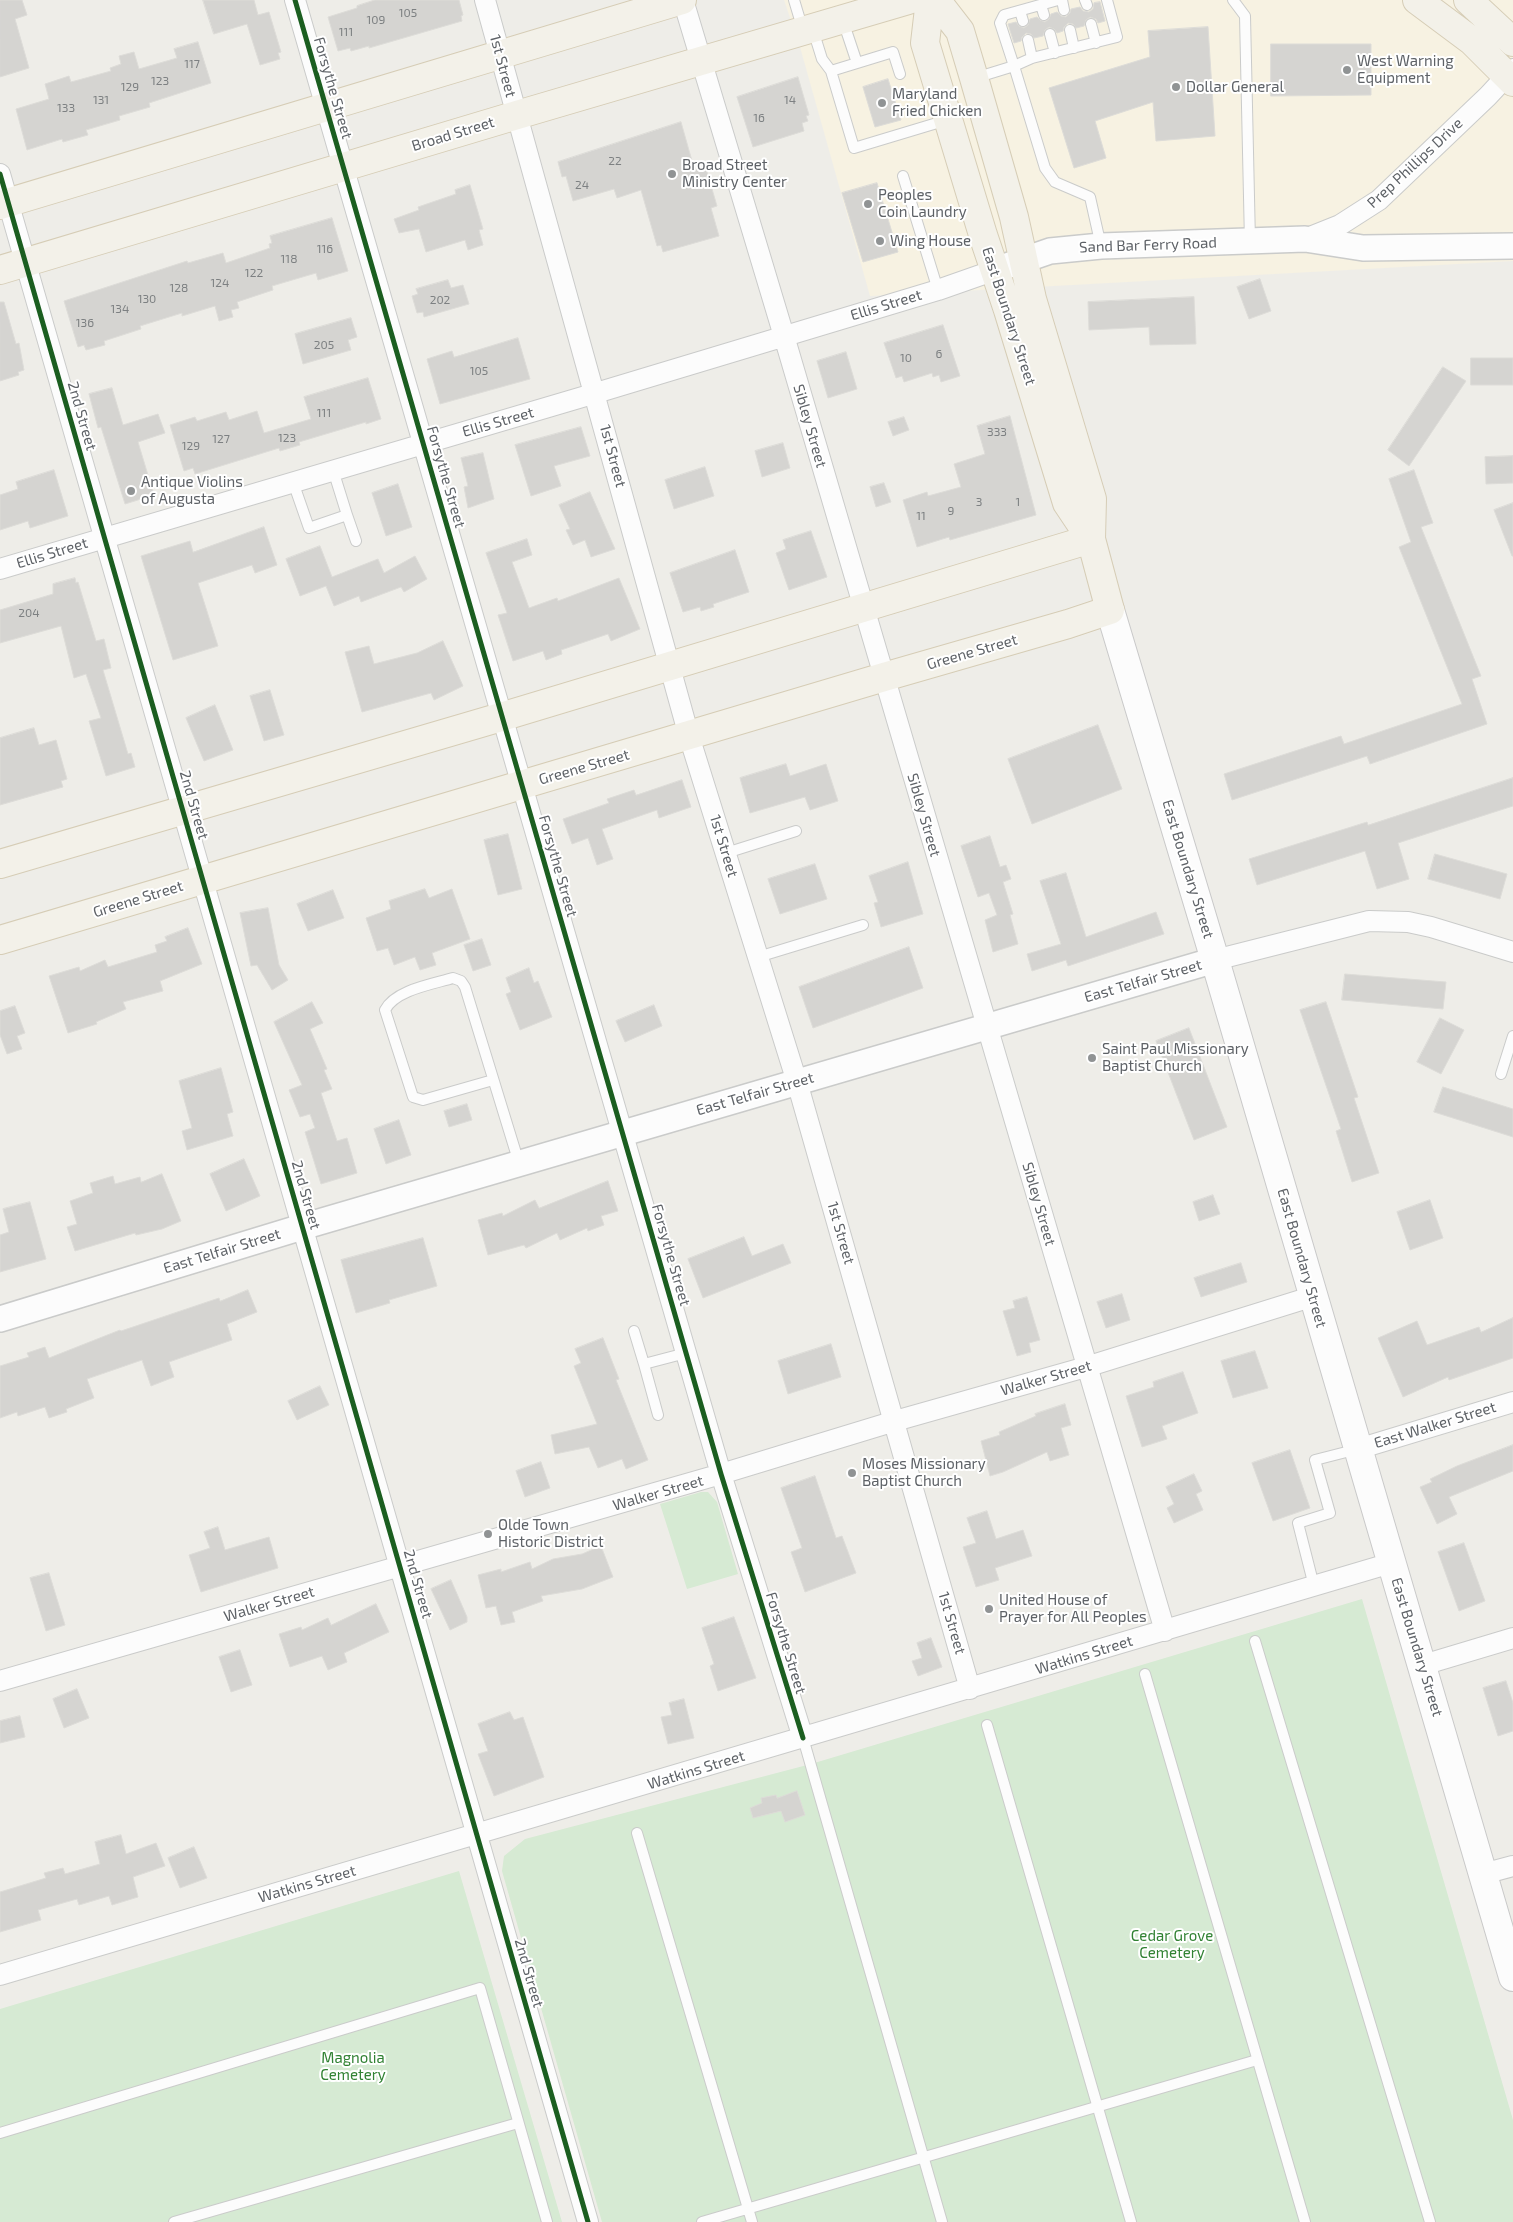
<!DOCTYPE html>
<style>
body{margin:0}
canvas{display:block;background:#eeede8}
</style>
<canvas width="1513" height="2222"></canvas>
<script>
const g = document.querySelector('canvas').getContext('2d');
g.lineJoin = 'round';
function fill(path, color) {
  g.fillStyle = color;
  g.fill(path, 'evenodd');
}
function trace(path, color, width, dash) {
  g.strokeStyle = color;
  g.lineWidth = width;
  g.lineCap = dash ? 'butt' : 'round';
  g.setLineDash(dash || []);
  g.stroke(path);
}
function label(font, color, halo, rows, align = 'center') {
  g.font = font + ' "Exo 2",sans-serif';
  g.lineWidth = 4;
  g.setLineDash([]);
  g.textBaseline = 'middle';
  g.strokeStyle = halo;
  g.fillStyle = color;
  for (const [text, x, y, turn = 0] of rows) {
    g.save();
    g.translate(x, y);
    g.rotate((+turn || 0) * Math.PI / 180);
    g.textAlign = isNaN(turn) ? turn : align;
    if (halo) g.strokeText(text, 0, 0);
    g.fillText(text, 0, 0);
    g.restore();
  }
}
const commercial = new Path2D(`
 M784,0H1513V261L870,296L800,47Z`);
const green = new Path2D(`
 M701,1492H708L717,1502L738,1574L687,1589L660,1504Z
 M1362,1599L1513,2120V2222H602L502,1871L504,1856L525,1839L811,1764Z
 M459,1871L562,2222H0V2009Z`);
const building = new Path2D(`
 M0,0H22L27,15L15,19L29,68L0,77Z
 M203,0H254L258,15L269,12L281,52L278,53L280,59L260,65L247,24L214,34Z
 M375,0H459L463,15L461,16L462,21L369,48V46L351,51L350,48L338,51L328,17L357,8V6Z
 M1100,2L1105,21L1098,23L1096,19L1090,17L1086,20L1084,26L1076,28L1073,24L1068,23L1064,27L1063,31L1057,33L1054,29L1049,27L1045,30L1043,36L1034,38L1031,34L1026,33L1022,37L1021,41L1014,43L1008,24L1016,22L1019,26L1024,28L1028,25L1030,19L1037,17L1040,20L1045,22L1049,19L1051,14L1057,12L1061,16L1066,17L1070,13L1071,9L1080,7L1083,11L1089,12L1093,9L1094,3Z
 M1208,27L1215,136L1156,141L1153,102L1095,121L1106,158L1074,168L1049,88L1150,57L1148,31Z
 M198,42L211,83L149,103L150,107L119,116L120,120L86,130L88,135L63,142L62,139L27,150L16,109L49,99L45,84L69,76L71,82L111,71L110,68L121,64L119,56L134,52L139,69L177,58L174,49Z
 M1271,44H1371V95L1271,96Z
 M798,77L809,115L806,116L808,121L802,123L804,131L753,147L737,97Z
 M888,79L901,120L875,127L863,87Z
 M681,122L694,168L705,165L717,206L711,208L719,236L663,252L661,245L657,246L641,190L617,198L614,189L573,201L566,176L562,177L558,162Z
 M877,183L898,252L863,262L842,193Z
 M470,185L483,229L479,230L483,245L468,250L465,240L426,252L419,229L399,233L394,219L419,210L418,207L456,194L455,190Z
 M332,218L348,271L318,280L316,273L272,286L273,290L237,302L239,308L231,310L233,317L219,321L215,306L182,316V313L140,326L141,329L104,341L105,345L86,350L84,345L78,347L64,301L187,261L188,263L223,253L226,263L270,248L269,244L272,243L270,236Z
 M1260,279L1271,311L1249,319L1237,287Z
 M448,280L451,288L463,285L469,304L424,317L423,312L417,313L412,296L418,294L416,289Z
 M1194,297L1196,344L1150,345L1149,327L1089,330L1088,302Z
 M0,302H4L16,344L19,343L24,370L18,372L19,375L0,381Z
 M351,318L357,337L348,340L351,350L303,364L295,334Z
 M943,325L960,376L941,382L939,375L933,377L932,373L904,382L902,376L896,378L884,343Z
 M518,338L530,379L440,404L427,359L452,351L454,357Z
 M846,352L857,389L828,398L817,361Z
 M1471,358H1513V385H1471Z
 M1443,367L1466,381L1409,466L1388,450Z
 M368,378L381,419L366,424V422L299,442L300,445L280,451L279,448L195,474L193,468L184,471L170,425L195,417L197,421L226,412L229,420L257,411L264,433L311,419L304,397Z
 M112,388L123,425L158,414L165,433L138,442L154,495L125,504L101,427L98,428L89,394Z
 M1010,416L1036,515L950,540L949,537L917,547L903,500L927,492L928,496L961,487L954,464L985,454L977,426Z
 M904,417L909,430L893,436L888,422Z
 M581,427L590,456L554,466L561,486L531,496L515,445Z
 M783,443L790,468L762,477L755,451Z
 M483,453L494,499L468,508L464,487L468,486L461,458Z
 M1513,456V483L1486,484L1485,457Z
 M705,467L714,496L674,509L665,480Z
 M54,470L68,516L30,528L28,521L0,530V495L18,489L16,482Z
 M1414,470L1433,523L1421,527L1481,676L1472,679L1487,724L1370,764L1367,756L1232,800L1224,774L1341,736L1344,744L1462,704L1399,547L1411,542L1389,479Z
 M884,483L891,502L876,507L870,487Z
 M398,484L412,527L386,536L372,493Z
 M590,492L615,549L591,557L585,540L573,545L566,530L570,529L559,505Z
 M1513,503V556H1512L1494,510Z
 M264,527L277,565L255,573L252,565L198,583L218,646L173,660L141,556L190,541L193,552Z
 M811,531L827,577L789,590L776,553L786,549L783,540Z
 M527,539L532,555L512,562L529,608L557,598L558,601L619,578L640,629L611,641L608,634L561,650L562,654L546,660L543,651L513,661L498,615L507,613L486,553Z
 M320,546L332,577L378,559L384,573L415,556L427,579L404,592L401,587L361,602L359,596L334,606L326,586L300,596L286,559Z
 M735,550L749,592L713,604L714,607L701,611L700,607L683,612L670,573Z
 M75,578L76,583L78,582L96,641L104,639L111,668L103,670L128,754L131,753L135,767L106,776L89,721L101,718L86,674L74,678L61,626L0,643V610L53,594V584Z
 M443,641L463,686L434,700L431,693L362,712L345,652L369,646L374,664L417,653Z
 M270,690L284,735L264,741L250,696Z
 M215,705L233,750L204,761L186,718Z
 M1098,725L1122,789L1032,824L1008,759Z
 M34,728L39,745L56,740L67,779L61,781L63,787L0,805V738Z
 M786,764L790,776L826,764L838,801L810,810L805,797L750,813L740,778Z
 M1513,778V806L1398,843L1409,879L1377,889L1365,851L1257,885L1249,859L1367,822L1368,825Z
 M682,780L691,807L659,818L657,810L602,829L613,859L597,865L588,838L572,844L563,819L609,803L607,799L634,790L636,795Z
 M508,834L522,889L498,895L484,840Z
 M990,836L1000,867L1006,865L1011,879L1003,882L1013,914L1010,915L1018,944L993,952L985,920L997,915L989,893L978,897L961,846Z
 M1435,854L1507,874L1500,899L1428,879Z
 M908,862L923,914L881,927L874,903L878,902L869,876Z
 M815,864L827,899L780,914L768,879Z
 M1066,873L1086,937L1156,912L1164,934L1068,966L1066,960L1032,971L1027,954L1061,944L1040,881Z
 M425,889L429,898L452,889L470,939L432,953L436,965L420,970L415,957L394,965L388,948L377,951L366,918L391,909L389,901Z
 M333,890L344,918L308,931L297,904Z
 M268,908L279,965L288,980L272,990L257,965L251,966L240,913Z
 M188,928L202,964L160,981L163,991L123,1002L126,1009L96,1022L97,1024L68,1033L49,976L79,967L80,971L105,960L108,967L157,952L155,945L167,941L165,937Z
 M482,939L491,965L473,971L464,945Z
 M909,947L923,988L813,1028L799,987Z
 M529,968L534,983L538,981L552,1017L520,1030L506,994L511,992L506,978Z
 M1345,974L1446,982L1443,1009L1342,1000Z
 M312,1002L323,1023L310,1029L327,1069L324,1070L332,1089L321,1093L337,1141L347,1138L357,1173L321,1184L305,1132L315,1128L310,1114L300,1117L289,1090L302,1085L274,1022Z
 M1326,1002L1358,1097L1354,1098L1379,1173L1352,1182L1336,1131L1341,1129L1300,1010Z
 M654,1005L662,1026L625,1042L616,1021Z
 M15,1006L25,1033L17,1036L22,1049L7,1054L0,1035V1011Z
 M1440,1018L1464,1030L1441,1074L1417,1062Z
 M1189,1028L1227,1127L1194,1140L1156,1041Z
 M221,1068L233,1112L227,1114L233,1136L187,1150L182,1131L192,1128L179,1081Z
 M1443,1087L1513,1109V1137L1434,1112Z
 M467,1104L472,1120L449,1127L444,1111Z
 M399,1120L411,1155L386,1164L374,1129Z
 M244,1159L260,1196L226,1211L210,1174Z
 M162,1174L181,1221L162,1229L136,1235L135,1233L75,1251L67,1227L77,1224L70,1201L93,1193L90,1183L113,1176L115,1184L140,1177L141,1182Z
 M608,1181L618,1211L601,1216L604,1225L588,1231L587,1228L560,1240L557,1233L526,1248L524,1245L488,1255L478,1220L502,1213L503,1216L535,1200L539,1208Z
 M1213,1195L1220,1214L1199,1221L1193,1202Z
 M1430,1200L1443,1238L1410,1250L1397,1212Z
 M30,1202L46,1259L0,1272V1235L9,1232L3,1209Z
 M744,1237L752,1256L783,1244L791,1263L703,1298L688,1259Z
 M423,1238L437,1286L389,1300L390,1303L356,1313L341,1260Z
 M1241,1263L1247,1282L1201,1297L1194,1278Z
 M248,1290L257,1312L227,1324L232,1340L169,1362L174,1377L151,1386L142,1360L87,1379L94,1398L66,1409L67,1412L49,1418L45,1407L18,1416L17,1412L0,1418V1366L29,1357L27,1353L45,1347L49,1358L120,1330L121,1331L219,1298L220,1301Z
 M1122,1294L1130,1320L1106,1328L1097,1302Z
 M1027,1297L1040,1340L1029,1343L1031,1352L1017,1356L1003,1311L1015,1308L1013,1301Z
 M1513,1318V1358L1449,1380L1448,1377L1403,1397L1378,1338L1417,1321L1427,1345L1479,1327L1481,1332Z
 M603,1338L619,1379L616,1380L648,1460L626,1469L622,1459L598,1468L589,1447L555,1454L551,1435L597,1424L574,1366L581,1363L575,1349Z
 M831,1344L841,1377L788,1394L778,1361Z
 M1255,1351L1268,1388L1233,1398L1221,1361Z
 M1183,1372L1198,1413L1162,1426L1167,1439L1142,1447L1126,1396L1154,1387L1153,1382Z
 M320,1386L329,1405L297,1420L288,1401Z
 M1065,1404L1071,1425L1061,1428L1069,1455L1050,1461L1047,1452L1003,1472L990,1476L981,1441L1000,1435L999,1432L1036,1416L1035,1414Z
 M1513,1445V1471L1449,1497L1457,1514L1437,1524L1420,1487L1432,1482L1430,1479L1457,1466Z
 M1290,1450L1310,1508L1273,1521L1252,1463Z
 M541,1462L550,1488L525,1497L516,1471Z
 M1194,1474L1202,1491L1196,1494L1203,1510L1174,1523L1167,1508L1174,1504L1166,1487Z
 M815,1476L836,1538L842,1536L856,1573L805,1592L791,1552L802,1548L781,1488Z
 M987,1511L996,1539L1023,1530L1032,1556L995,1568L999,1580L976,1587L963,1547L976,1543L967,1518Z
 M218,1527L225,1550L269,1537L278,1568L201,1592L189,1555L210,1548L204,1532Z
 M1464,1543L1485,1601L1459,1611L1438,1552Z
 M601,1546L613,1577L582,1589L541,1596L543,1601L512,1612L515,1622L501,1625L496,1606L486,1608L478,1575L501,1569V1572L530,1562L532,1569L553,1559L582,1554Z
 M49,1573L65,1625L46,1631L30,1578Z
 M451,1580L467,1617V1622L450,1630L431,1589Z
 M376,1604L389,1632L344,1653L347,1662L328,1670L322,1656L290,1667L279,1634L301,1627L302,1630L328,1618L331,1625Z
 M734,1617L756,1678L718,1691L710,1666L714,1664L702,1628Z
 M931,1638L942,1667L918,1676L912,1661L922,1658L917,1643Z
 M240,1650L252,1685L231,1692L219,1657Z
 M1506,1681L1513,1703V1731L1498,1736L1483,1688Z
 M77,1689L89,1718L64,1728L53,1699Z
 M684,1699L694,1738L668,1744L661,1717L672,1715L669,1703Z
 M510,1712L514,1720L523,1717L544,1777L494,1796L478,1754L488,1751L478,1724Z
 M20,1716L25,1737L0,1743V1721Z
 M797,1791L805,1815L785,1822L781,1811L753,1818L750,1808L762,1803L761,1798L776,1795L777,1798Z
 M121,1835L126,1854L156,1843L165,1866L133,1877L138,1897L112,1905L109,1896L79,1905L77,1899L38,1910L41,1920L0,1932V1892L46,1878L44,1873L63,1868L65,1874L100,1864L95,1842Z
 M194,1847L207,1878L180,1888L168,1858Z`);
const service = new Path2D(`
 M794,0L803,30
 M1058,0L1004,15L1000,23L1014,66L1032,58L1117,37L1107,0
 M1062,0L1064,10
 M1085,0L1087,5
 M1233,0L1245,16L1250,242
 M1041,5L1044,15
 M1020,11L1023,21
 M843,21L857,63
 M1091,24L1096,43
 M813,30L822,59L831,71
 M1070,30L1074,48
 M1050,34L1055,53
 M1028,40L1032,58
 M900,74L893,52L831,71L854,148L947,120
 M975,78L1014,66L1045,168L1055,182L1090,197L1101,246
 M903,176L938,290
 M293,482L309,528L347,515L333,470
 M347,515L356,541
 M726,853L796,831
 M758,957L863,925
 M1501,1074L1513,1036
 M493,1080L423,1100L413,1097L385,1010C395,990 433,984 453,978L461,981L465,987L519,1163
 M634,1331L644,1364L686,1353
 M644,1364L658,1415
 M1314,1586L1298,1523L1330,1513L1315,1460L1358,1449
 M1255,1641L1430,2222
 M1145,1674L1305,2222
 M987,1725L1131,2222
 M803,1738L942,2222
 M637,1833L752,2222
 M0,2133L480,1988L547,2222
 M174,2222L518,2123
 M702,2222L1257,2060`);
const minor = new Path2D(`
 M295,0L721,1474L803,1738
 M485,0L689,736L797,1082L970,1689
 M683,0L784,336L1165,1631
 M0,174L588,2222
 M1305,239L1340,225L1379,200L1488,96L1513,69
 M0,569L596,393L938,290L995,270
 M1215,960L1369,921L1408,922L1431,927L1513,952
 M1358,1449L1513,1402
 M1423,1665L1513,1638
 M0,1681L721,1474L895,1421L1086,1367L1314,1296
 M1483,1874L1513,1866
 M0,1975L1391,1563`);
const tertiary = new Path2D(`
 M995,270L1050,251L1101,246L1305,239L1363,248L1513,246
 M0,1319L302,1227L1215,960`);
const secondary = new Path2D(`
 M1110,610L1215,960L1513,1977`);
const primary = new Path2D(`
 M930,0L925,43L983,235L1008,310L1067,503L1091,539
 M1417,0L1472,41L1513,82
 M1468,0L1513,42
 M0,205L682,0
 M0,270L517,115L908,0
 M0,864L501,717L1091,539
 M0,940L884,677L1068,624L1110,610L1091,539L1092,499L1032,299L1014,217L974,78L960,31L936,0`);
const cycleway = new Path2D(`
 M295,0L721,1474L803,1738
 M0,174L588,2222`);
const markers = [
 [1347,70,5,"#909394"],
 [1176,87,5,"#909394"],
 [882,103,5,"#909394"],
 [672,174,5,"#909394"],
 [868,204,5,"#909394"],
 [880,241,5,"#909394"],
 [131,491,5,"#909394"],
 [1092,1058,5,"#909394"],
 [852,1473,5,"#909394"],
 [488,1534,5,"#909394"],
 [989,1609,5,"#909394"]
];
const numberNames = [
 ["105",408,13],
 ["109",376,20],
 ["111",346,32],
 ["117",192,64],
 ["123",160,81],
 ["129",130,87],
 ["131",101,100],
 ["14",790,100],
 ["133",66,108],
 ["16",759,118],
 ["22",615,161],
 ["24",582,185],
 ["116",325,249],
 ["118",289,259],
 ["122",254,273],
 ["124",220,283],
 ["128",179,288],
 ["130",147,299],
 ["202",440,300],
 ["134",120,309],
 ["136",85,323],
 ["205",324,345],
 ["6",939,354],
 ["10",906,358],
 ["105",479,371],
 ["111",324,413],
 ["333",997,432],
 ["123",287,438],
 ["127",221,439],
 ["129",191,446],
 ["3",979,502],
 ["1",1018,502],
 ["9",951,511],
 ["11",921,516],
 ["204",29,613]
];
const poiNames = [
 ["West Warning",1357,61],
 ["Equipment",1357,78],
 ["Dollar General",1186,87],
 ["Maryland",892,94],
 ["Fried Chicken",892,111],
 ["Broad Street",682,165],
 ["Ministry Center",682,182],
 ["Peoples",878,195],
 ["Coin Laundry",878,212],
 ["Wing House",890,241],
 ["Antique Violins",141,482],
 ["of Augusta",141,499],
 ["Saint Paul Missionary",1102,1049],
 ["Baptist Church",1102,1066],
 ["Moses Missionary",862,1464],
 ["Baptist Church",862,1481],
 ["Olde Town",498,1525],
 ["Historic District",498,1542],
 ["United House of",999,1600],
 ["Prayer for All Peoples",999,1617]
];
const streetNames = [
 ["1st Street",503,66,75],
 ["Forsythe Street",333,88,74],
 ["Broad Street",453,134,-17],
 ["Prep Phillips Drive",1415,163,-43],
 ["Sand Bar Ferry Road",1148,245,-2],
 ["Ellis Street",886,305,-17],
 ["East Boundary Street",1009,316,72],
 ["2nd Street",82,416,74],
 ["Ellis Street",498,422,-16],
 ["Sibley Street",810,426,74],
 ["1st Street",613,456,75],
 ["Forsythe Street",446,477,74],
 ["Ellis Street",52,553,-17],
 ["Greene Street",972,652,-16],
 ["Greene Street",584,767,-16],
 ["2nd Street",194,805,74],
 ["Sibley Street",924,815,74],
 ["1st Street",724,846,73],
 ["Forsythe Street",558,866,74],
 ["East Boundary Street",1188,869,73],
 ["Greene Street",138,899,-17],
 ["East Telfair Street",1143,981,-16],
 ["East Telfair Street",755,1094,-16],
 ["2nd Street",306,1195,74],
 ["Sibley Street",1039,1204,74],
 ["1st Street",841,1233,74],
 ["East Telfair Street",222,1251,-17],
 ["Forsythe Street",671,1255,74],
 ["East Boundary Street",1302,1258,74],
 ["Walker Street",1046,1378,-16],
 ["East Walker Street",1435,1425,-17],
 ["Walker Street",658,1493,-16],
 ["2nd Street",418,1584,74],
 ["Walker Street",269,1604,-16],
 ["1st Street",952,1623,74],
 ["Forsythe Street",786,1643,73],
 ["East Boundary Street",1417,1647,73],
 ["Watkins Street",1084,1655,-17],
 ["Watkins Street",696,1770,-17],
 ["Watkins Street",307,1884,-16],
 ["2nd Street",529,1973,74]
];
const parkNames = [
 ["Cedar Grove",1172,1936],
 ["Cemetery",1172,1953],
 ["Magnolia",353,2058],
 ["Cemetery",353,2075]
];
fill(commercial, '#f7f2e2');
fill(green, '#d6ead3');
fill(building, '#d5d4d1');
trace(building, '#dddcd8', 1);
trace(service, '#cacbca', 12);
trace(minor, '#cacbca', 22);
trace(tertiary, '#cacbca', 28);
trace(secondary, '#c9c9c9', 30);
trace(primary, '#d6cdb6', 30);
trace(service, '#fcfcfc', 10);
trace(minor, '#fcfcfc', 20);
trace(tertiary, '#fcfcfc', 25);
trace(secondary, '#fcfcfc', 28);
trace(primary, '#f3f1e9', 28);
trace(cycleway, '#1b5e20', 5);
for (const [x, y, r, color] of markers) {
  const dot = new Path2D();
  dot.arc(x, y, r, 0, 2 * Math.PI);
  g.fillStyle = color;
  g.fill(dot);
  trace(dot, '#fff', 2);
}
label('12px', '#7d8082', null, numberNames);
label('15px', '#5e6267', '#fff', poiNames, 'left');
label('15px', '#5e6267', '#fff', streetNames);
label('15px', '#318233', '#fff', parkNames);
</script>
